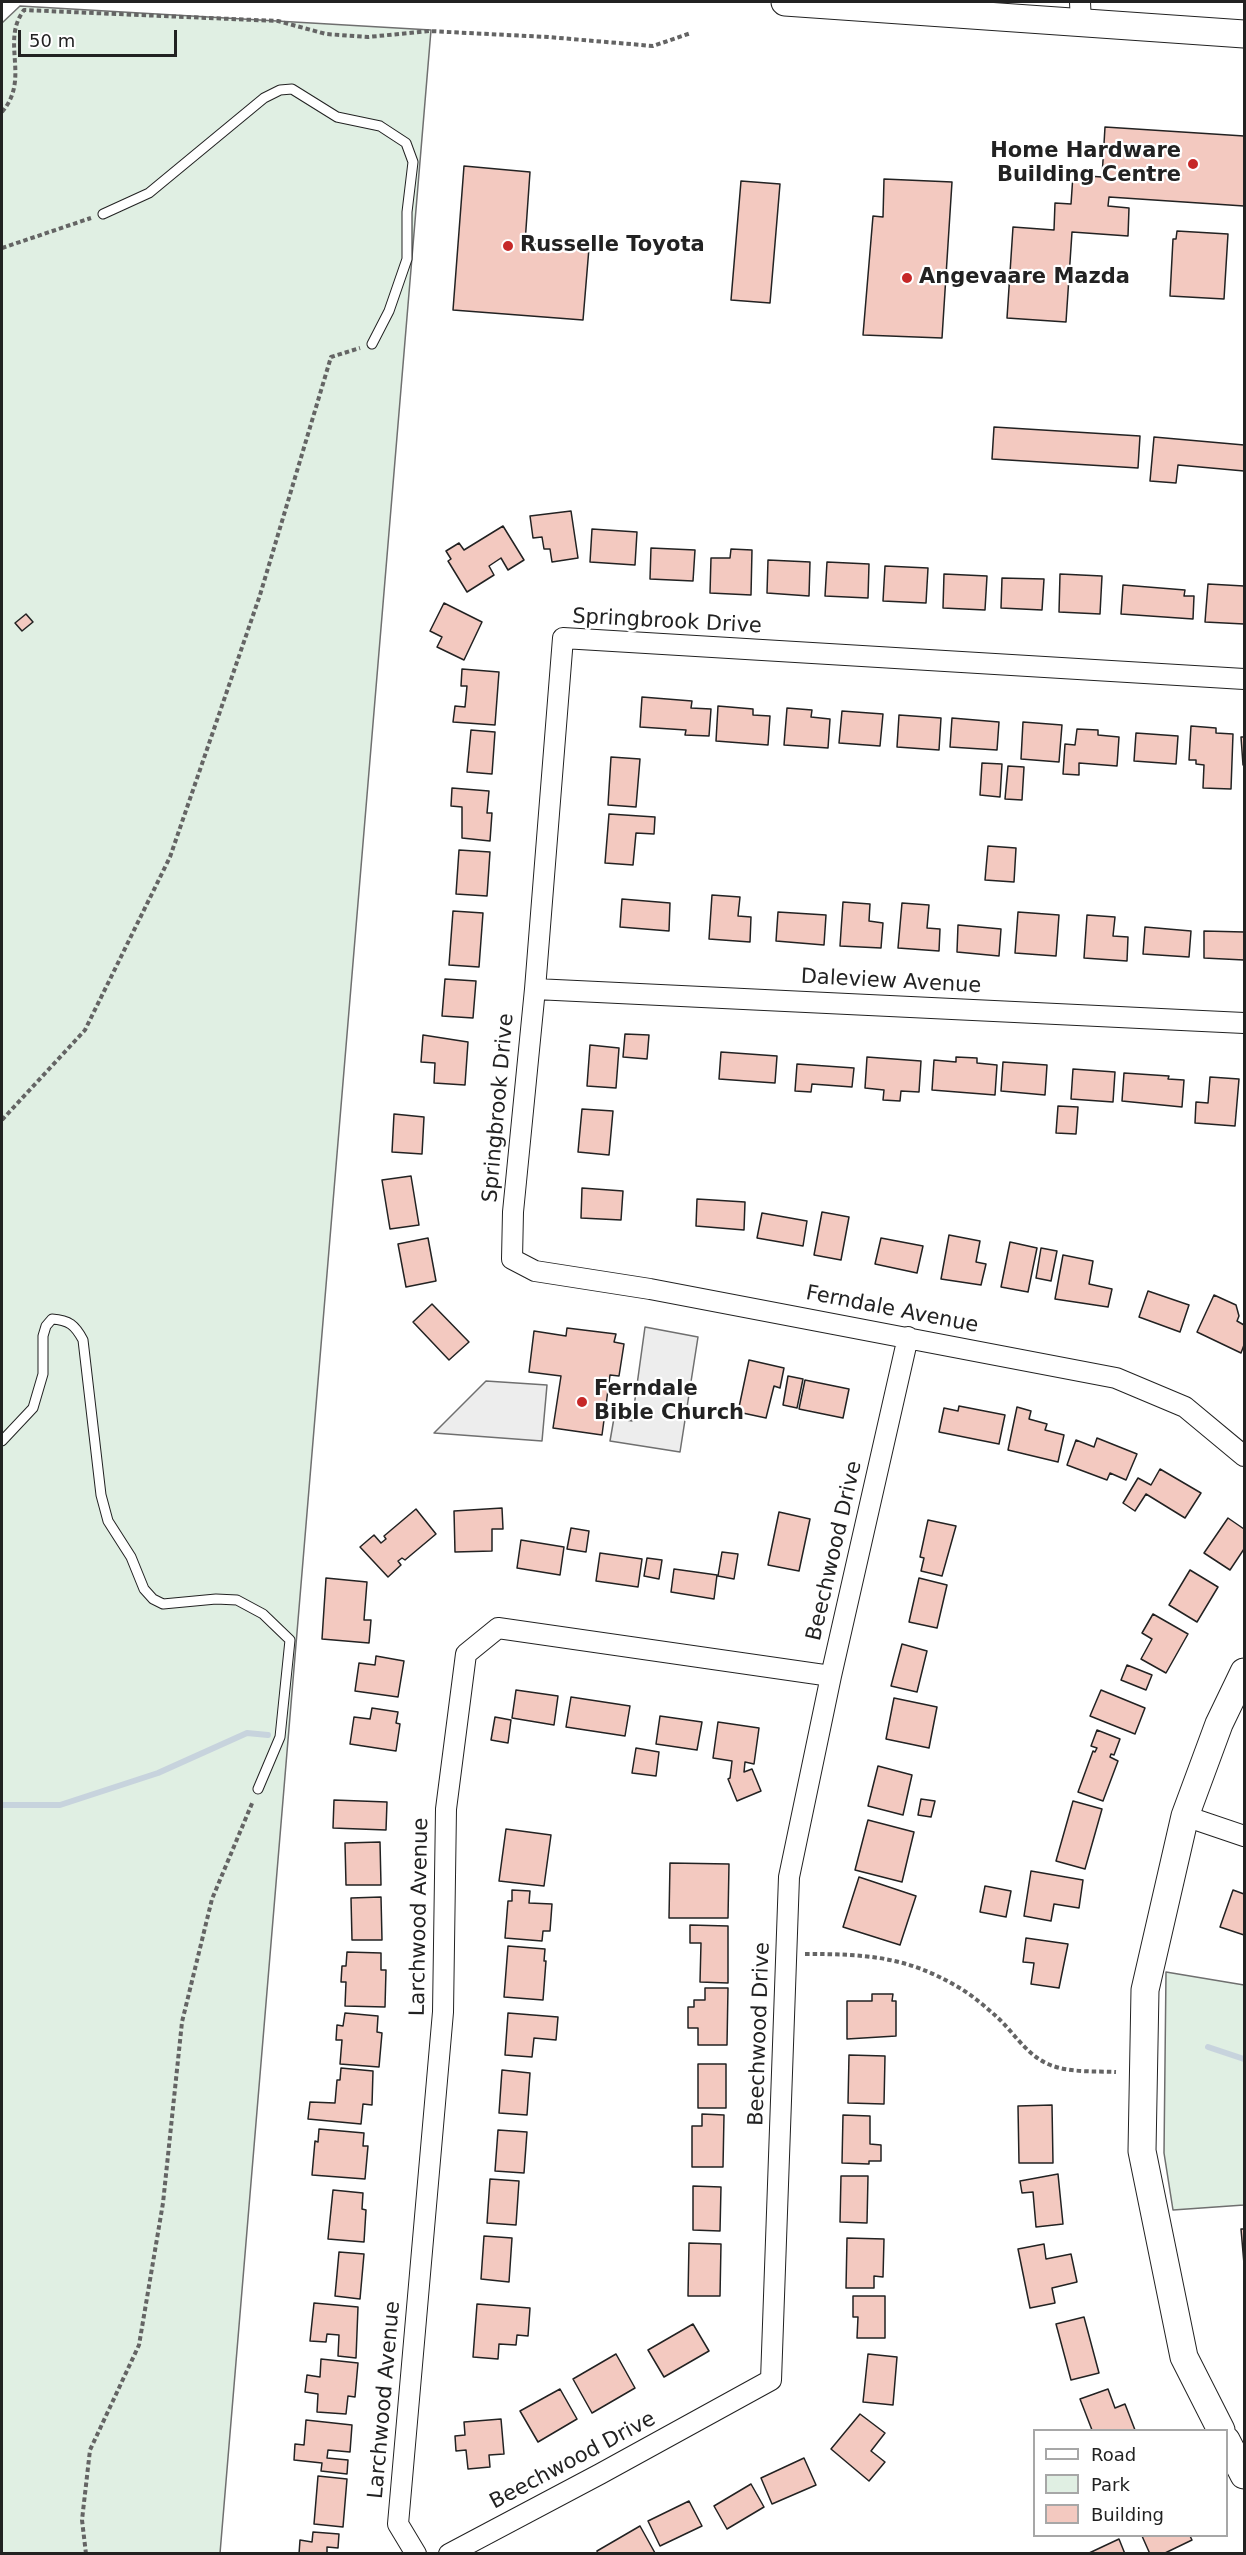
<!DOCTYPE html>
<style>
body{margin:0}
#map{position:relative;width:1246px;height:2555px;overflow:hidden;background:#fff;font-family:"DejaVu Sans",sans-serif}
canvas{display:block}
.frame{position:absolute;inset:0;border:3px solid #222;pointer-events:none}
.legend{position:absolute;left:1033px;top:2429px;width:195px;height:108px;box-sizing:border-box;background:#fff;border:2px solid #a7a7a7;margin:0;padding:8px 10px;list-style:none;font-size:18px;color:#222}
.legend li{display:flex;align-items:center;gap:12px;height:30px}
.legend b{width:30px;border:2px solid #a7a7a7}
.scale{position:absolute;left:18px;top:30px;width:159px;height:27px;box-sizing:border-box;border:3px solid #222;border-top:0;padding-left:8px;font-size:18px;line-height:21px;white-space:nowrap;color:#222;-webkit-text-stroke:4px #fff;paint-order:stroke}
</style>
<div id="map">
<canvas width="1246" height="2555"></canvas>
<div class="frame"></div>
<ul class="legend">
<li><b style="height:8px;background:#fff"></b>Road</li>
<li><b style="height:16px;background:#e0efe3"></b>Park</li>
<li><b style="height:16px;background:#f3c9c0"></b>Building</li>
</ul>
<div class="scale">50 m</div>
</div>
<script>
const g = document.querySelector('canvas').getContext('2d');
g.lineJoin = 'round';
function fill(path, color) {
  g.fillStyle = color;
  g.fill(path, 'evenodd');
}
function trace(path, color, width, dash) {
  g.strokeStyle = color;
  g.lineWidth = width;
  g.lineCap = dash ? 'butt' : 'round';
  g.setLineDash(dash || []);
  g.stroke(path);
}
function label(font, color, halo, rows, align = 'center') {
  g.font = font + ' "DejaVu Sans",sans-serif';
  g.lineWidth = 4.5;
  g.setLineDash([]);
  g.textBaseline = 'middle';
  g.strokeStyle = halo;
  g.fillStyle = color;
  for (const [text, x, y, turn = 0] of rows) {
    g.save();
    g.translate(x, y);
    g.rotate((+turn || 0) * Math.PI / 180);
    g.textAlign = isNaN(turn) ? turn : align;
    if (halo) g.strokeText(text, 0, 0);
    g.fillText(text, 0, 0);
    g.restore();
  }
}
const green = new Path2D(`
 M20,6L431,30L220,2553H2V23Z
 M1166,1972L1244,1985V2205L1173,2210L1164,2153Z`);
const parking = new Path2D(`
 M645,1327L698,1337L680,1452L610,1441L614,1418L632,1421Z
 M486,1381L547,1385L542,1441L434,1433Z`);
const stream = new Path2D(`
 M2,1805H60L158,1773L247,1733L268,1735
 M1208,2047L1244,2059`);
const building = new Path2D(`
 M1105,127L1244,136V206L1109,197L1108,206L1129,208L1128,236L1072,232L1066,322L1007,318L1013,227L1054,230L1055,203L1071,204L1073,175L1102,177Z
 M464,166L530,172L525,243L589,248L583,320L453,310Z
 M884,179L952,182L942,338L863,335L873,216L883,217Z
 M741,181L780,184L770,303L731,300Z
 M1177,231L1228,234L1224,299L1170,296L1173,239H1176Z
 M994,427L1140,436L1138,468L992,459Z
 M1154,437L1244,445V471L1178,465L1176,483L1150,481Z
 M571,511L578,558L552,562L550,549H544L542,537L533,538L530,516Z
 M503,526L524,560L508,570L501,558L489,566L494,575L467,592L448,561L451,559L446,551L459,543L464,550Z
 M592,529L637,532L635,565L590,562Z
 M651,548L695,550L693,581L650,579Z
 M731,549L752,550L751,595L710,593L711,558H730Z
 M768,560L810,562L809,596L767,593Z
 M827,562L869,564L868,598L825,596Z
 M885,566L928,568L926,603L883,601Z
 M944,574L987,576L985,610L943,608Z
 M1060,574L1102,576L1100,614L1059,612Z
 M1002,578L1044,579L1042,610L1001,608Z
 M1208,584L1244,586V624L1205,622Z
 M1123,585L1185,590L1184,596H1194L1193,619L1121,614Z
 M444,603L482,622L464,660L437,647L442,637L430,631Z
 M26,614L33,622L22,631L15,623Z
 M462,669L499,672L495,725L453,722L455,706L465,707L467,686H461Z
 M642,697L692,701L691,708L711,709L709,736L685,735L686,730L640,727Z
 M718,706L753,709V715L770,716L768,745L716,741Z
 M787,708L812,710L811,717L830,719L828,748L784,745Z
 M842,711L883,714L880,746L839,743Z
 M899,715L941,718L939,750L897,747Z
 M952,718L999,722L997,750L950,747Z
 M1023,722L1062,725L1059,762L1021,759Z
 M1191,726L1216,728V733L1233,734L1231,789L1203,788L1204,765L1196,764V760H1189Z
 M1077,729L1098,730V735L1119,737L1117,766L1079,763V775L1063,774L1065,744L1075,745Z
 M471,730L495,732L492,774L467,772Z
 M1136,733L1178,736L1176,764L1134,761Z
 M1241,737H1244V765H1243Z
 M611,757L640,759L636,807L608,805Z
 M982,763L1002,764L1000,797L980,795Z
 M1008,766L1024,767L1022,800L1005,799Z
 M452,788L489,791L487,813H492L490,841L462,838V807L451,806Z
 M609,814L655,817L654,834L636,833L633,865L605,863Z
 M988,846L1016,848L1014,882L985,880Z
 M459,850L490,852L487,896L456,894Z
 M712,895L740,897L738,916L751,917L750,942L709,939Z
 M622,899L670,903L669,931L620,927Z
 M843,902L870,904L869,921L883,923L881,948L840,946Z
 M902,903L929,905L927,928L940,929L939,951L898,948Z
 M453,911L483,913L479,967L449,965Z
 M778,912L826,915L824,945L776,941Z
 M1018,912L1059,915L1056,956L1015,953Z
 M1087,915L1115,917L1113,936L1128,937L1127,961L1084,958Z
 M958,925L1001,929L999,956L957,952Z
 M1145,927L1191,931L1189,957L1143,954Z
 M1204,931L1244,932V960L1204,958Z
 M445,979L476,981L473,1018L442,1016Z
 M625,1034L649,1035L647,1059L623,1057Z
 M423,1035L468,1042L465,1085L434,1083L435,1063L421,1062Z
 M590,1045L619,1048L616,1088L587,1086Z
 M721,1052L777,1056L775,1083L719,1079Z
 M867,1057L921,1061L919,1092L901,1091L900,1101L883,1100L884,1090L865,1088Z
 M956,1057L977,1058V1063L997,1065L995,1095L932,1090L934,1060L956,1062Z
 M1003,1062L1047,1065L1045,1095L1001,1091Z
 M797,1064L854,1068L852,1087L812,1084L811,1092L795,1091Z
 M1073,1069L1115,1072L1113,1102L1071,1099Z
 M1124,1073L1169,1076L1168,1079L1184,1080L1182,1107L1122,1101Z
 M1210,1077L1239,1079L1235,1126L1195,1123L1196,1102L1208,1103Z
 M1058,1106L1078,1107L1076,1134L1056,1133Z
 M582,1109L613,1111L609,1155L578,1152Z
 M394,1114L424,1117L422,1154L392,1152Z
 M411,1176L419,1225L390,1229L382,1180Z
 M582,1188L623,1191L621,1220L581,1218Z
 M697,1199L745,1202L744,1230L696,1226Z
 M822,1212L849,1217L841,1260L814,1255Z
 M762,1213L807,1221L803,1246L757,1238Z
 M949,1235L980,1241L976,1262L986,1264L981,1285L941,1279Z
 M428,1238L436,1281L406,1287L398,1244Z
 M881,1238L923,1246L917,1273L875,1264Z
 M1010,1242L1037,1248L1028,1292L1001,1287Z
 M1041,1248L1057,1251L1051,1281L1036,1278Z
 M1063,1255L1093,1261L1089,1284L1112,1289L1108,1307L1055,1299Z
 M1148,1291L1189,1305L1180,1332L1139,1317Z
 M1214,1295L1236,1305L1239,1316L1237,1321L1244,1325V1345L1241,1353L1197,1332Z
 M432,1304L469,1342L449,1360L413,1322Z
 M567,1328L616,1334L614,1342L624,1344L619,1376L610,1375L602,1435L553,1428L561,1376L529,1372L534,1331L566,1336Z
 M749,1360L784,1368L780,1388L774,1386L766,1418L738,1412Z
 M788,1376L803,1379L797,1408L783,1405Z
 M805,1380L849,1389L843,1418L799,1409Z
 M959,1406L1005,1415L999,1444L939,1432L944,1408L958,1411Z
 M1017,1407L1031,1411L1029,1419L1047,1424L1045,1430L1064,1435L1058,1462L1008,1450Z
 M1097,1438L1137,1454L1126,1480L1110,1473L1107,1480L1067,1465L1076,1440L1094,1447Z
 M1160,1469L1201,1493L1185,1518L1146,1494L1135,1511L1123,1503L1138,1478L1151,1485Z
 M502,1508L503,1529H492V1551L455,1552L454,1511Z
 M416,1509L436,1534L405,1560L402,1558L398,1561L401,1565L388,1577L360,1547L374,1535L381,1543L386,1539L384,1536Z
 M779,1512L810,1519L799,1571L768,1565Z
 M1228,1518L1244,1529V1549L1230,1570L1204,1553Z
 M928,1520L956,1526L942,1576L921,1571L924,1558L920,1557Z
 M571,1528L589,1531L586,1552L567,1549Z
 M521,1540L564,1547L560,1575L517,1568Z
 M722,1552L738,1554L734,1579L718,1576Z
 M600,1553L642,1559L638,1587L596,1581Z
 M647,1558L662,1560L659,1579L644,1576Z
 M674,1569L717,1575L714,1599L671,1592Z
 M1190,1570L1218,1587L1197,1622L1169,1605Z
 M326,1578L367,1582L364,1620H371L369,1643L322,1639Z
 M919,1578L947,1585L937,1628L909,1622Z
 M1153,1614L1188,1634L1166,1673L1141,1659L1152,1639L1142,1633Z
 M902,1644L927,1651L917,1692L891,1686Z
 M376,1656L404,1661L398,1697L355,1691L359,1663L375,1665Z
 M1127,1665L1152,1675L1146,1690L1121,1680Z
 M516,1690L558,1696L554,1725L512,1718Z
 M1101,1690L1145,1708L1135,1734L1090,1716Z
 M571,1697L630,1706L625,1736L566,1727Z
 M894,1698L937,1707L929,1748L886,1739Z
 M372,1708L398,1712L396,1723L400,1724L396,1751L350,1744L354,1717L370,1719Z
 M660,1716L702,1722L697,1750L656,1744Z
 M495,1717L511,1720L508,1743L491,1740Z
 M718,1722L759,1728L754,1764L745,1762L744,1772L752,1769L761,1791L737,1801L728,1779L730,1778L732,1761L713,1758Z
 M1097,1730L1120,1739L1114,1755L1111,1754L1110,1757L1118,1761L1103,1801L1078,1792L1093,1751L1095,1752L1097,1748L1091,1746Z
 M636,1748L659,1752L656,1776L632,1773Z
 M878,1766L912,1775L903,1815L868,1806Z
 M921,1799L935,1801L931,1817L918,1815Z
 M334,1800L387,1802L386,1830L333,1828Z
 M1073,1801L1102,1809L1085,1869L1056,1861Z
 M868,1820L914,1832L902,1882L855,1870Z
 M506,1829L551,1835L544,1886L499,1881Z
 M380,1842L381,1885H346L345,1843Z
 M670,1863L729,1864L728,1918H669Z
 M1031,1871L1083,1880L1079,1908L1054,1904L1051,1921L1024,1916Z
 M859,1877L916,1896L900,1945L843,1927Z
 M985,1886L1011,1891L1006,1917L980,1912Z
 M512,1890L530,1891L529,1903L552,1904L550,1931H543L542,1941L505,1938L508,1901H512Z
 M1233,1890L1244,1894V1935L1220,1927Z
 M381,1897L382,1940H352L351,1898Z
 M690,1925L728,1926V1983L700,1982L701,1943H690Z
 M1026,1938L1068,1944L1059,1988L1031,1984L1034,1963L1023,1962Z
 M508,1946L545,1949L544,1961H546L543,2000L504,1997Z
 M347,1952L381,1953V1970H386L385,2007L345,2006L346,1982H341L342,1966H346Z
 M705,1988H728L727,2045H698V2028H688V2007H694V2000H705Z
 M872,1994H893L892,2001H896V2036L847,2039V2001H872Z
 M345,2013L378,2016L377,2032L382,2033L379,2067L340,2064L342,2040H336L337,2025L343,2026Z
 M508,2013L558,2017L556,2040L534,2038L532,2057L505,2055Z
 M849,2055L885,2056L884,2104L848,2103Z
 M698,2064H726V2108H698Z
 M341,2068L373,2071L372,2105L363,2104L361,2124L308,2119L310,2102L335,2103L337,2080H340Z
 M502,2070L530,2073L527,2115L499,2113Z
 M1052,2105L1053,2163H1019L1018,2106Z
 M702,2114L724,2115L723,2167H692V2126H702Z
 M843,2115L870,2116V2144L881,2145V2161H869V2164L842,2163Z
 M319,2129L364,2133L363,2146H368L365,2179L312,2175L315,2141L318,2142Z
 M498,2130L527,2132L524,2173L495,2171Z
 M1058,2174L1063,2224L1036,2227L1033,2192L1022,2193L1020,2181Z
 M841,2176H868L867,2223L840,2222Z
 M490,2179L519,2181L516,2225L487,2223Z
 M693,2186L721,2187L720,2231L693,2230Z
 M333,2190L363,2193L362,2209L366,2210L364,2242L328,2239Z
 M1241,2229H1244V2264Z
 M484,2236L512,2238L509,2282L481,2279Z
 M847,2238L884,2239L883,2277L874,2276V2288H846Z
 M689,2243L721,2244L720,2296H688Z
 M1044,2244L1046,2259L1071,2254L1077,2282L1052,2288L1055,2303L1030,2308L1018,2249Z
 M339,2252L364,2254L360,2299L335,2296Z
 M853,2296H885V2338H857L858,2317H853Z
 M314,2303L358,2307L356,2358L338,2356L339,2335L327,2334L326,2342L310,2341Z
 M477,2304L530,2308L528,2336L517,2335L516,2345L499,2344L498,2359L473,2357Z
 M1084,2317L1099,2373L1071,2380L1056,2324Z
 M693,2324L709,2351L664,2377L648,2350Z
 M616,2354L635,2388L592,2413L573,2379Z
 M868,2354L897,2357L893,2405L863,2402Z
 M321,2359L358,2363L355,2397L348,2396L346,2414L317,2412L318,2394L305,2392L307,2375L320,2377Z
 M560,2389L577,2419L538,2442L520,2411Z
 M1108,2389L1115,2408L1125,2404L1135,2430H1092L1080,2399Z
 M860,2414L885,2433L871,2451L885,2462L869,2481L831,2449Z
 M501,2419L504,2454L489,2455L490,2467L468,2469L466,2450L456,2451L455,2436L465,2435L464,2422Z
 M306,2420L352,2425L350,2452L328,2450L327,2458L348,2460L347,2474L321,2471L322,2463L294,2460L295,2444L304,2445Z
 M804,2458L816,2485L772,2504L761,2478Z
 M318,2476L347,2479L343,2527L314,2524Z
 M751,2484L764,2507L727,2529L714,2506Z
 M689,2501L702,2526L660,2546L648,2521Z
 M640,2526L655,2553L598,2554L597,2551Z
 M313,2532L339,2534L338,2548L327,2547V2554H299L300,2540L312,2542Z
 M1142,2536H1190L1192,2540L1163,2554H1150Z
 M1119,2539L1125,2554H1087Z`);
const path = new Path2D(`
 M2,112C31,78 0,42 24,10L278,21L326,34L368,37L429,31L548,37L653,46L691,33
 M2,248L91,218
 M2,1120L85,1030L170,857L260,595L331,357L360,348
 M805,1954C864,1954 906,1956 958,1987C972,1995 986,2007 998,2018C1014,2033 1027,2055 1048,2064C1068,2073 1095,2071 1116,2072
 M86,2554L82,2520L90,2450L139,2345L163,2203L182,2022L212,1899L253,1801`);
const lane = new Path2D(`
 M103,214L149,193L264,98L280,90L292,89L337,117L380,126L406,143L413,162L407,212V259L389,311L372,344
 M2,1441L33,1408L43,1374V1336L46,1326L52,1319C69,1320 75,1325 83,1340L101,1495L108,1521L131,1557L144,1589L153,1599L163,1604L216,1599L237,1600L263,1614L290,1640L280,1737L258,1789`);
const street = new Path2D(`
 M1080,2L1081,23
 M1244,679L563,638L535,989L513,1212L512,1259L535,1271L650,1289L1116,1378L1185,1407L1244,1456
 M535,989L1244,1023
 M1185,1816L1244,1836
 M416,2554L398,2524L443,2012L446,1809L466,1654L498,1628L831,1676
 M449,2554L600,2474L771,2380L789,1877L831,1676L908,1337`);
const secondary = new Path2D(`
 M785,2L1244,34
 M1221,2430L1184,2357L1142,2151L1145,1990L1185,1816L1219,1724L1244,1672
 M1226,2440L1244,2475`);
const markers = [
 [1193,164,6,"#c62828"],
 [508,246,6,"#c62828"],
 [907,278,6,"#c62828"],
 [582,1402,6,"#c62828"]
];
const poiNames = [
 ["Home Hardware",1181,152,"right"],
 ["Building Centre",1181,176,"right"],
 ["Russelle Toyota",520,246],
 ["Angevaare Mazda",919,278],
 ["Ferndale",594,1390],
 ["Bible Church",594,1414]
];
const streetNames = [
 ["Springbrook Drive",667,622,3],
 ["Daleview Avenue",891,982,3],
 ["Springbrook Drive",499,1108,-85],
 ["Ferndale Avenue",892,1310,11],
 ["Beechwood Drive",835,1551,-77],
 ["Larchwood Avenue",420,1917,-89],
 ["Beechwood Drive",760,2034,-88],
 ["Larchwood Avenue",385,2400,-85],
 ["Beechwood Drive",573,2461,-28]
];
fill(green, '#e0efe3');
trace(green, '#6f6f6f', 1.5);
fill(parking, '#ededed');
trace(parking, '#6f6f6f', 1.5);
trace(stream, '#c7d3dd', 6);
fill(building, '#f3c9c0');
trace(building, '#222', 1.5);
trace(lane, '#222', 11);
trace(street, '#222', 22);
trace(secondary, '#222', 29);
trace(path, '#646464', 4, [4.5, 3]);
trace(lane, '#fff', 9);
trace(street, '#fff', 20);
trace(secondary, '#fff', 27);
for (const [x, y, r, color] of markers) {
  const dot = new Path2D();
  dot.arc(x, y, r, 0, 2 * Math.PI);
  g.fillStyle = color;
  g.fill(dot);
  trace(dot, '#fff', 2);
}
label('bold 21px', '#222', '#fff', poiNames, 'left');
label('21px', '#222', '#fff', streetNames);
</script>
